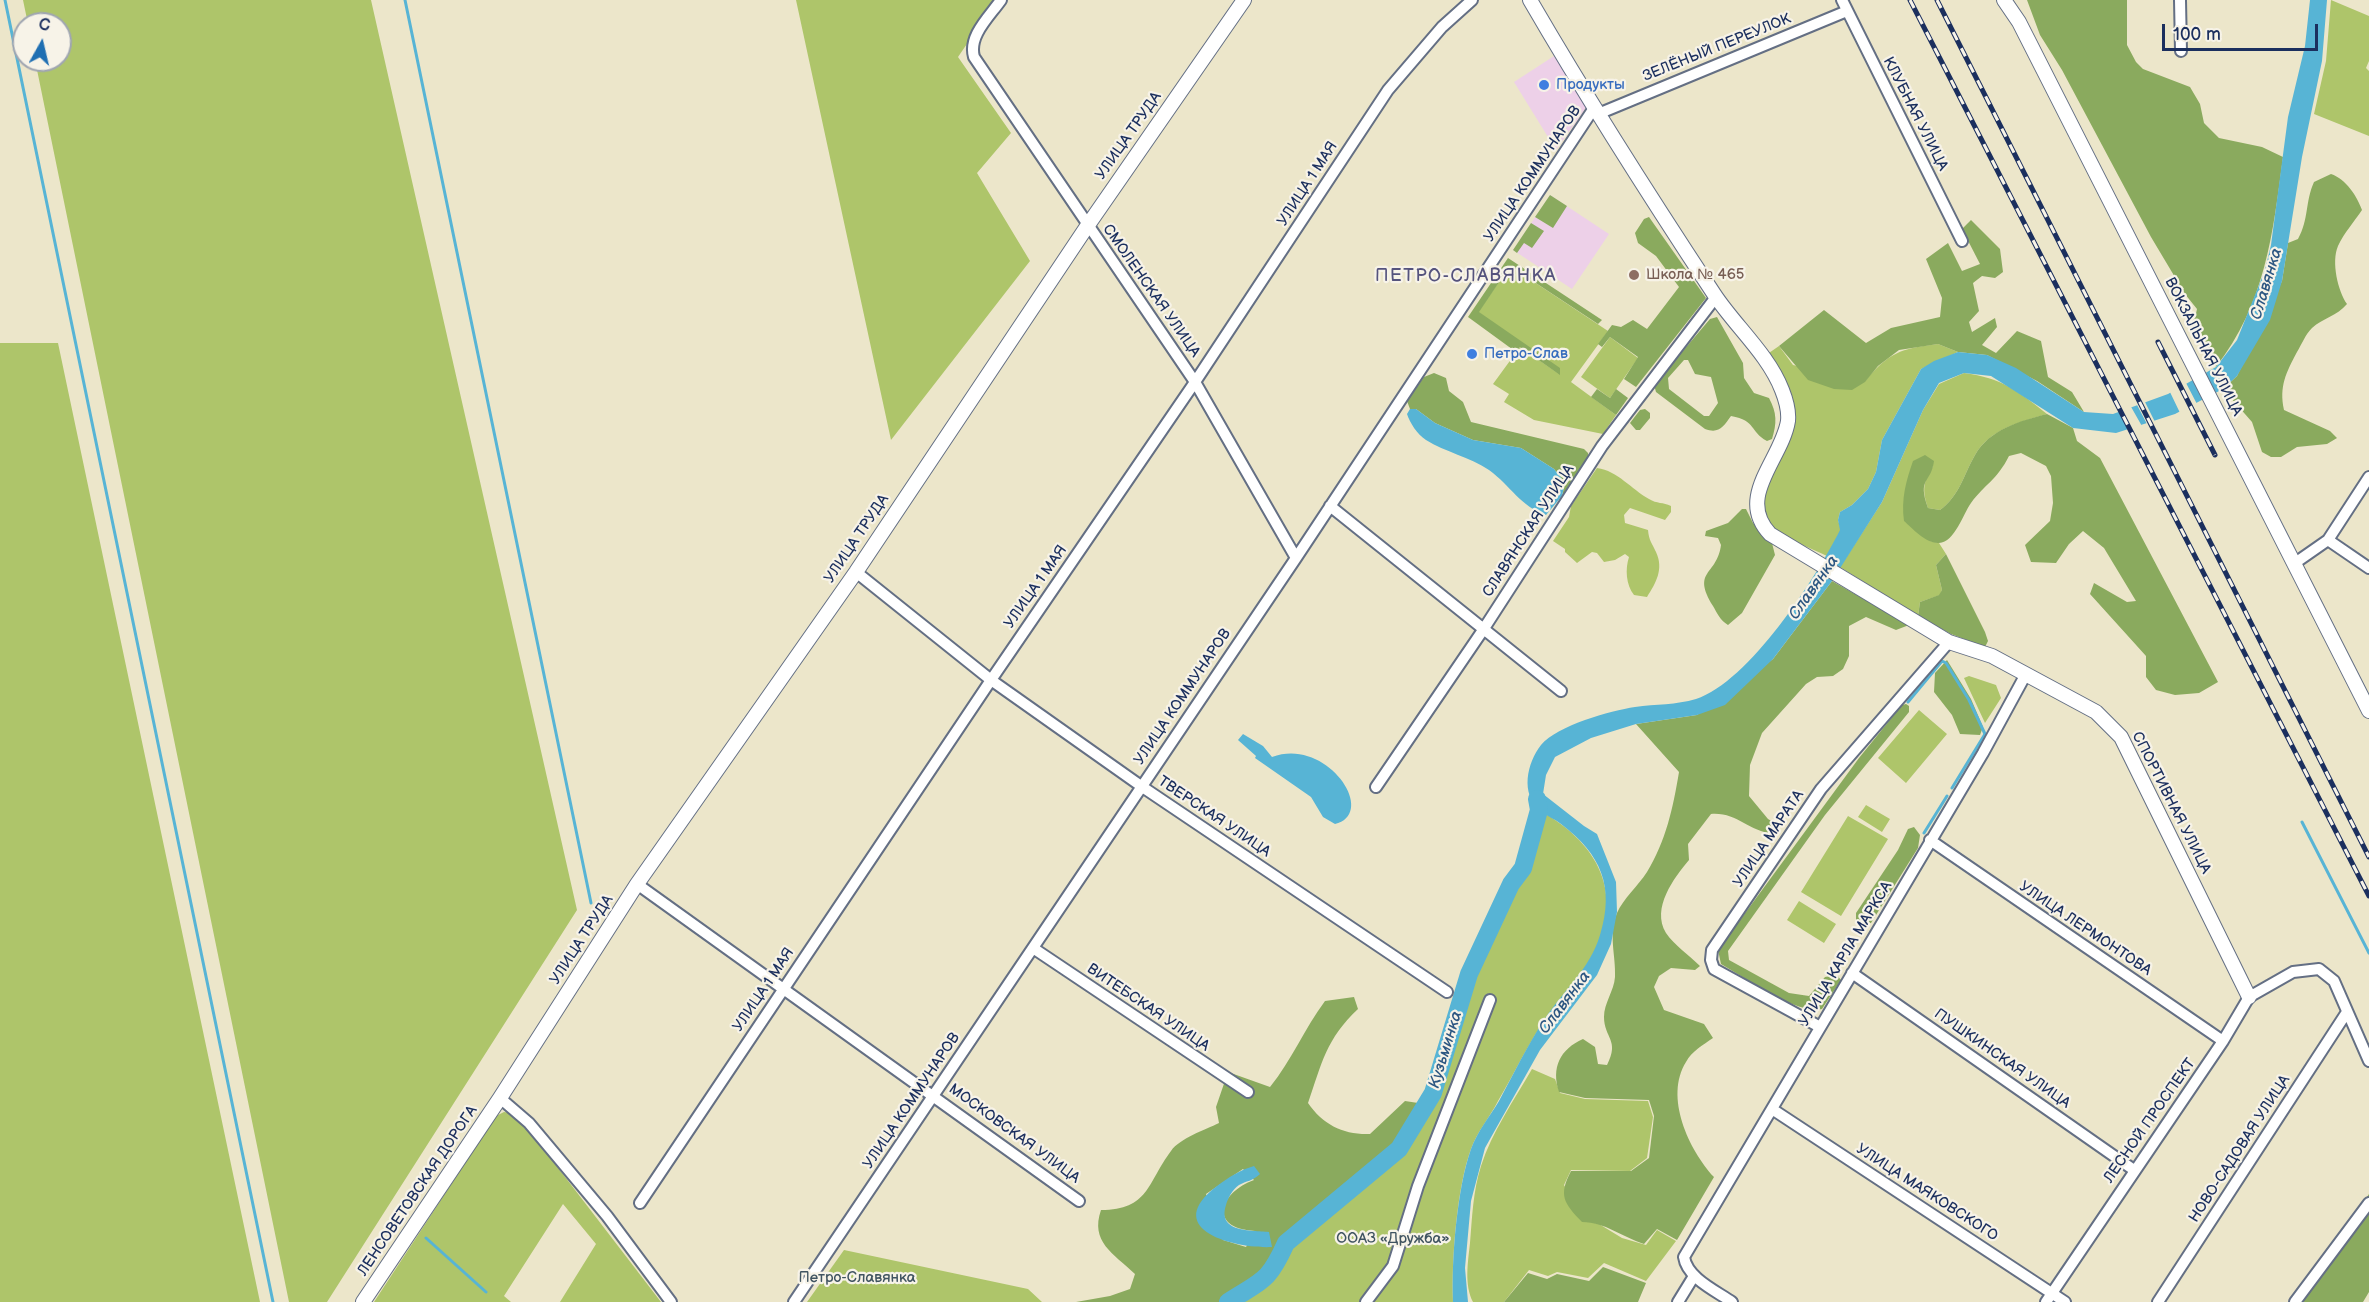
<!DOCTYPE html>
<meta charset="utf-8">
<style>
body{margin:0}
#map{position:relative;width:2369px;height:1302px;overflow:hidden;background:#ece6ca;font-family:"Balsamiq Sans",sans-serif}
canvas{display:block}
.north{position:absolute;left:12px;top:12px;width:60px;height:60px;box-sizing:border-box;background:#f7f3e8;border:2px solid #9fa5b1;border-radius:50%;rotate:8deg;font-size:16px;font-weight:700;line-height:24px;text-align:center;color:#1b2f5e}
.north::after{content:'';display:block;margin:auto;width:21px;height:27px;background:#1f6fb2;clip-path:polygon(50% 0,100% 100%,50% 72%,0 100%)}
.scale{position:absolute;left:2162px;top:24px;width:156px;height:27px;box-sizing:border-box;border:3px solid #1b2f5e;border-top:0;padding-left:8px;font-size:18px;line-height:21px;white-space:nowrap;color:#1b2f5e;-webkit-text-stroke:4px #f7f3e8;paint-order:stroke}
</style>
<div id="map">
<canvas width="2369" height="1302"></canvas>
<div class="north">С</div>
<div class="scale">100 m</div>
</div>
<script>
const g = document.querySelector('canvas').getContext('2d');
g.lineJoin = 'round';
function fill(path, color) {
  g.fillStyle = color;
  g.fill(path, 'evenodd');
}
function trace(path, color, width, dash) {
  g.strokeStyle = color;
  g.lineWidth = width;
  g.lineCap = dash ? 'butt' : 'round';
  g.setLineDash(dash || []);
  g.stroke(path);
}
function label(font, color, halo, rows, align = 'center') {
  g.font = font + ' "Balsamiq Sans",sans-serif';
  g.lineWidth = 4.5;
  g.setLineDash([]);
  g.textBaseline = 'middle';
  g.strokeStyle = halo;
  g.fillStyle = color;
  for (const [text, x, y, turn = 0] of rows) {
    g.save();
    g.translate(x, y);
    g.rotate((+turn || 0) * Math.PI / 180);
    g.textAlign = isNaN(turn) ? turn : align;
    if (halo) g.strokeText(text, 0, 0);
    g.fillText(text, 0, 0);
    g.restore();
  }
}
const built = new Path2D(`
 M1554,56L1587,106L1556,150L1514,82Z
 M1550,195L1609,234L1572,289L1513,250Z`);
const green = new Path2D(`
 M23,0H371L577,910L327,1302H289L35,60H60V24H28Z
 M796,0H997L958,57L1011,133L977,173L1030,261L891,440Z
 M2331,0L2369,16V61L2366,68L2369,71V136L2314,114L2326,61Z
 M1510,266L1608,331L1571,382L1616,415L1603,434L1534,420L1504,402L1509,394L1493,384L1520,347L1559,374L1478,312Z
 M1610,337L1638,358L1610,398L1581,377Z
 M0,343H58L260,1302H0Z
 M1938,344L1958,352L1921,369L1882,440L1876,472L1868,489L1852,505L1840,512L1838,520L1841,530L1827,556C1811,548 1787,540 1774,528C1746,504 1779,456 1790,430L1766,355L1779,346L1793,365L1864,382C1890,352 1899,349 1938,344Z
 M1964,373C2002,378 2018,391 2047,414C2020,422 1990,429 1975,455C1963,476 1960,495 1940,510L1928,508C1922,490 1923,482 1933,466L1913,461L1930,541L1939,543L1946,554L1936,565L1942,590L1940,595L1920,602L1918,616L1840,567L1882,502L1923,410L1939,384Z
 M1597,468C1618,471 1631,489 1649,499C1657,504 1663,502 1671,506V512L1665,520L1630,508L1624,515L1625,523L1648,530C1649,541 1652,543 1656,552C1664,569 1656,583 1647,597L1634,595C1626,585 1625,569 1629,557L1625,554L1615,560L1604,562L1597,553L1592,552L1577,563L1565,552V549L1553,541L1569,517L1571,506Z
 M1969,676L1996,685L2001,698L1985,723L1964,678Z
 M1919,710L1947,734L1906,783L1878,758Z
 M1866,805L1890,819L1882,832L1858,817Z
 M1539,810C1604,846 1628,902 1585,968C1574,985 1560,999 1548,1015C1529,1042 1515,1072 1498,1101C1490,1117 1477,1132 1471,1149C1457,1186 1451,1262 1453,1302H1228L1277,1264L1286,1243L1399,1149L1433,1093L1469,974L1511,884L1523,868Z
 M1848,816L1888,839L1841,916L1801,892Z
 M1799,901L1836,924L1824,943L1787,920Z
 M1532,1069L1555,1079L1560,1093L1585,1099L1648,1101L1653,1117L1647,1158L1630,1171L1571,1170L1564,1185L1582,1220L1599,1224L1622,1238L1646,1245L1657,1230L1676,1241L1646,1281L1604,1263L1588,1278L1557,1272L1548,1276L1529,1270L1504,1302H1473C1464,1285 1468,1262 1470,1243C1472,1218 1473,1191 1481,1166C1492,1132 1514,1100 1532,1069Z
 M504,1112L511,1113L529,1130L661,1302H560L596,1244L563,1204L504,1296L511,1302H374L496,1116Z
 M844,1250L1028,1289L1042,1302H807Z`);
const forest = new Path2D(`
 M2027,0H2127V45L2136,62L2143,69L2190,87L2200,104L2204,123L2219,138L2262,147L2283,157C2273,234 2265,304 2216,367L2208,347L2189,325L2195,318L2197,309L2185,294L2151,237L2062,70L2040,35Z
 M2331,174C2346,179 2357,196 2362,210C2354,222 2344,233 2338,246C2331,262 2338,291 2347,304C2337,316 2323,318 2312,328C2305,335 2302,344 2297,352C2286,373 2279,386 2284,410L2330,431L2337,438L2327,444L2297,447L2281,457H2271L2262,452L2252,422L2223,389L2237,376L2282,281L2288,243L2298,239C2309,219 2305,202 2314,182Z
 M1550,195L1567,206L1553,228L1535,217Z
 M1649,217L1706,298L1636,387L1624,379L1638,357L1610,337L1602,347L1598,344L1612,325L1621,327L1633,320L1647,329L1679,287L1656,256L1638,243L1635,233L1644,219Z
 M1971,220L2000,249L2003,272L1995,278L1982,276L1973,283L1979,311L1969,322L1972,332L1995,318L1997,327L1982,345L1996,353L2017,331L2041,341L2048,377L2072,392L2084,412L2037,381L1987,355L1958,352L1938,344L1899,350L1878,366L1865,382L1852,390L1834,389L1808,380L1779,346L1824,310L1866,343L1891,328L1940,317L1942,298L1926,259L1948,243L1962,271L1980,264L1962,229Z
 M1531,223L1544,231L1532,248L1524,243L1517,253L1513,250Z
 M1508,258L1602,320L1598,324L1510,266L1479,312L1560,368V375L1520,347L1516,352L1468,317Z
 M1717,317L1743,363L1744,378L1754,393L1769,398C1777,413 1777,423 1772,439L1767,441C1749,431 1757,421 1731,416C1723,427 1719,434 1705,429L1656,392L1654,385L1710,319ZM1684,360H1688L1695,374L1711,377L1718,403L1709,416H1704L1669,389L1668,378Z
 M1434,373L1446,378L1449,391L1463,402L1471,422L1584,449L1588,453V457L1562,496L1565,483L1554,469L1521,448L1473,440L1435,423L1416,409H1410L1407,401L1424,377Z
 M1597,389L1610,398L1616,389L1628,398L1616,415L1591,397Z
 M1645,409L1650,413V418L1640,430H1636L1630,423L1640,410Z
 M2047,414L2073,428L2077,441L2100,458L2218,682L2199,693L2175,695L2156,690L2146,677V656L2090,594L2094,583L2127,602L2136,601L2104,548L2083,531L2069,544L2056,563L2031,562L2025,545L2050,521L2053,503L2051,476L2046,466L2021,453L2009,456C1997,480 1985,484 1971,503C1963,514 1955,542 1939,543C1926,544 1912,528 1904,521C1901,499 1906,481 1913,461L1925,455L1934,461C1931,484 1917,477 1928,508L1940,510C1960,495 1963,476 1975,455C1990,429 2020,421 2047,414Z
 M1742,509H1746L1753,523L1772,543L1775,555L1742,613L1728,625C1720,620 1717,613 1713,606C1691,570 1717,576 1721,545L1718,538L1705,536L1706,531L1728,523Z
 M1946,554L1985,632L1988,641L1985,647L1951,634L1918,616L1920,602L1939,595L1942,590L1936,565Z
 M1832,581L1909,625L1896,630L1866,617L1849,626V656L1843,669L1833,676L1817,677L1806,684L1762,733L1750,765L1749,796L1768,819L1778,825L1774,834C1747,831 1737,812 1711,814L1688,844L1689,860C1674,878 1651,908 1666,933C1674,945 1690,956 1700,966L1695,970L1671,968L1659,976L1654,987L1664,1010L1704,1024L1713,1038C1703,1045 1692,1051 1686,1062C1664,1097 1689,1150 1714,1177L1677,1240L1657,1229L1644,1244C1622,1237 1605,1222 1582,1222C1564,1203 1558,1196 1571,1171H1631L1649,1158L1654,1116L1649,1100L1585,1098L1559,1092C1551,1068 1560,1049 1583,1039L1595,1047L1598,1064L1607,1065C1620,1040 1604,1038 1604,1017C1604,1003 1614,991 1615,977C1616,955 1608,935 1617,913C1623,899 1638,886 1647,872C1666,841 1673,808 1679,772L1636,724L1697,715L1773,659Z
 M1947,660L1971,699L1983,727L1980,735L1960,734L1952,715L1934,692L1935,673Z
 M1906,704L1909,706V712L1825,815L1728,951L1729,960L1789,993L1809,996L1825,977L1837,975L1841,980L1822,1009C1796,1015 1746,978 1721,964L1718,950L1859,758L1902,705Z
 M1914,827L1920,835L1918,848L1871,923L1863,924L1856,920V913L1898,850L1908,829Z
 M1354,997L1358,1009C1326,1039 1322,1063 1308,1103C1323,1125 1344,1135 1370,1134L1405,1101L1418,1103L1422,1112L1399,1149L1286,1243L1277,1264L1263,1282L1228,1302H1076L1110,1296L1130,1289L1135,1274C1113,1253 1090,1242 1101,1210C1149,1210 1147,1183 1171,1151C1180,1138 1205,1130 1219,1123L1216,1107L1228,1072L1270,1087C1292,1060 1304,1029 1325,1001ZM1243,1169L1254,1180C1220,1192 1207,1228 1255,1231L1246,1247L1223,1240L1206,1194Z
 M2369,1194V1292L2363,1302H2296Z
 M1603,1267L1646,1283L1638,1302H1504L1528,1273L1547,1279L1557,1274L1589,1281Z`);
const water = new Path2D(`
 M2310,0H2327L2322,61L2302,157L2282,281L2270,320L2237,376L2223,389L2175,414L2116,433L2073,428L1991,376L1964,373L1939,383L1923,410L1882,502L1832,581L1773,659L1725,705L1697,715L1636,724L1591,738L1555,757L1546,775L1543,794L1584,826L1597,834L1616,882L1617,912L1611,944L1597,975L1540,1050L1485,1148L1471,1201L1465,1268L1468,1302H1453C1451,1261 1457,1188 1471,1149C1477,1132 1490,1116 1499,1101C1514,1073 1527,1046 1544,1020C1563,991 1590,969 1600,935C1615,887 1601,854 1561,824C1555,819 1546,816 1540,810C1520,794 1527,763 1541,745C1558,725 1610,711 1635,707C1656,704 1676,705 1696,699C1749,682 1816,578 1840,530L1838,520L1840,512L1852,505L1868,489L1876,472L1882,440L1921,369L1934,361L1958,352L1987,355L2016,368L2084,412L2113,414L2168,394L2216,367L2237,340L2265,270L2271,245L2288,117L2305,46Z
 M1410,409H1416L1435,423L1473,440L1521,448L1554,469L1565,483L1562,496L1546,515C1520,506 1511,486 1489,470C1470,457 1445,452 1426,440C1417,434 1410,423 1407,414Z
 M1243,734L1263,746L1272,757C1326,736 1379,813 1335,824L1323,817L1311,797L1255,758L1256,756L1238,740Z
 M1254,1166L1260,1174C1253,1181 1246,1181 1239,1185C1232,1190 1228,1198 1226,1205C1217,1233 1251,1230 1269,1232L1272,1247C1234,1249 1160,1229 1217,1186C1229,1177 1240,1170 1254,1166Z`);
const pier = new Path2D(`
 M2185,381L2198,406L2181,415L2169,390Z
 M2144,400L2156,424L2148,426L2136,403Z
 M2130,405L2143,428L2129,432L2117,409Z`);
const stream = new Path2D(`
 M5,0L273,1302
 M405,0L591,903
 M1908,702L1942,661L1946,663L1969,700L1985,734L1952,788
 M2302,822L2369,953
 M1924,833L1947,796
 M426,1238L486,1292`);
const river = new Path2D(`
 M1228,1302C1262,1280 1268,1283 1286,1243L1399,1149L1433,1093L1469,974L1511,884L1523,868L1539,810L1537,799`);
const minor = new Path2D(`
 M1001,0C989,17 968,36 974,57L1195,382L1296,558
 M1842,0L1962,241
 M2180,0L2181,51
 M1598,114L1847,11
 M1330,506L1561,691
 M2328,540L2369,568
 M2295,563L2328,540L2369,477
 M856,572L991,680L1141,786L1447,992
 M1376,787L1483,630L1602,446L1716,297
 M1930,840L2223,1041
 M637,884L1079,1201
 M1033,948L1248,1092
 M1852,973L2134,1170
 M1820,1027L1714,969L1711,960L1712,950L1821,789L1949,642
 M500,1098L529,1123L607,1216L671,1302
 M1772,1109L2065,1302
 M640,1203L991,680L1195,382L1388,90L1442,27L1472,0
 M794,1302L1296,558L1594,108
 M1366,1302L1393,1266L1418,1186L1490,1000
 M1678,1302L1694,1276
 M1732,1302C1716,1291 1687,1278 1684,1257L1983,753L2026,674
 M2046,1302L2223,1041L2249,997L2293,972L2319,969L2334,981L2369,1061
 M2158,1302L2347,1012
 M2295,1302L2369,1203`);
const tertiary = new Path2D(`
 M1530,0C1588,100 1650,197 1714,294C1735,326 1768,354 1782,390C1786,400 1789,411 1788,421C1782,459 1735,497 1770,534L1949,642L1992,656L2096,712L2121,737L2249,997
 M2004,0L2019,22L2369,711
 M363,1302L500,1098L637,884L856,572L1088,225L1244,0`);
const rail = new Path2D(`
 M1910,0L2369,896
 M1937,0L2369,857
 M2158,342L2215,455`);
const markers = [
 [1544,85,6,"#3f7fe0"],
 [1634,275,6,"#8d6e63"],
 [1472,354,6,"#3f7fe0"]
];
const streetNames = [
 ["ЗЕЛЁНЫЙ ПЕРЕУЛОК",1717,48,-22],
 ["КЛУБНАЯ УЛИЦА",1915,114,63],
 ["УЛИЦА ТРУДА",1129,136,-55],
 ["УЛИЦА КОММУНАРОВ",1533,174,-56],
 ["УЛИЦА 1 МАЯ",1308,184,-57],
 ["СМОЛЕНСКАЯ УЛИЦА",1151,291,55],
 ["ВОКЗАЛЬНАЯ УЛИЦА",2203,347,63],
 ["СЛАВЯНСКАЯ УЛИЦА",1529,531,-57],
 ["УЛИЦА ТРУДА",857,539,-56],
 ["УЛИЦА 1 МАЯ",1036,587,-55],
 ["УЛИЦА КОММУНАРОВ",1183,697,-56],
 ["СПОРТИВНАЯ УЛИЦА",2171,803,63],
 ["ТВЕРСКАЯ УЛИЦА",1214,817,34],
 ["УЛИЦА МАРАТА",1769,839,-56],
 ["УЛИЦА ЛЕРМОНТОВА",2085,929,34],
 ["УЛИЦА ТРУДА",582,940,-57],
 ["УЛИЦА КАРЛА МАРКСА",1846,954,-59],
 ["УЛИЦА 1 МАЯ",764,990,-56],
 ["ВИТЕБСКАЯ УЛИЦА",1148,1008,34],
 ["ПУШКИНСКАЯ УЛИЦА",2002,1059,35],
 ["УЛИЦА КОММУНАРОВ",912,1101,-56],
 ["ЛЕСНОЙ ПРОСПЕКТ",2150,1121,-55],
 ["МОСКОВСКАЯ УЛИЦА",1014,1134,36],
 ["НОВО-САДОВАЯ УЛИЦА",2240,1149,-57],
 ["ЛЕНСОВЕТОВСКАЯ ДОРОГА",418,1191,-56],
 ["УЛИЦА МАЯКОВСКОГО",1927,1193,33]
];
const shopNames = [
 ["Продукты",1556,85],
 ["Петро-Слав",1484,354]
];
const educationNames = [
 ["Школа № 465",1646,275]
];
const parkNames = [
 ["ООАЗ «Дружба»",1393,1239],
 ["Петро-Славянка",857,1278]
];
const waterNames = [
 ["Славянка",2267,284,-73],
 ["Славянка",1814,588,-55],
 ["Славянка",1565,1003,-53],
 ["Кузьминка",1446,1050,-73]
];
const quarterNames = [
 ["ПЕТРО-СЛАВЯНКА",1466,276]
];
fill(built, '#edd0e8');
fill(green, '#aec56a');
fill(forest, '#8aaa5e');
fill(water, '#57b4d5');
fill(pier, '#ece6ca');
trace(stream, '#57b4d5', 3);
trace(river, '#57b4d5', 18);
trace(minor, '#646f84', 14);
trace(tertiary, '#646f84', 16);
trace(minor, '#fff', 10);
trace(tertiary, '#fff', 14);
trace(rail, '#1b2f5e', 5);
trace(rail, '#f7f3e8', 3, [9]);
for (const [x, y, r, color] of markers) {
  const dot = new Path2D();
  dot.arc(x, y, r, 0, 2 * Math.PI);
  g.fillStyle = color;
  g.fill(dot);
  trace(dot, '#f7f3e8', 2);
}
label('15px', '#1b2f5e', '#f7f3e8', streetNames);
label('15px', '#366cbe', '#f7f3e8', shopNames, 'left');
label('15px', '#785e54', '#f7f3e8', educationNames, 'left');
label('15px', '#405461', '#f7f3e8', parkNames);
label('italic 16px', '#2d5782', '#f7f3e8', waterNames);
g.letterSpacing = '1.5px';
label('18px', '#55537d', '#f7f3e8', quarterNames);
g.letterSpacing = '0px';
</script>
